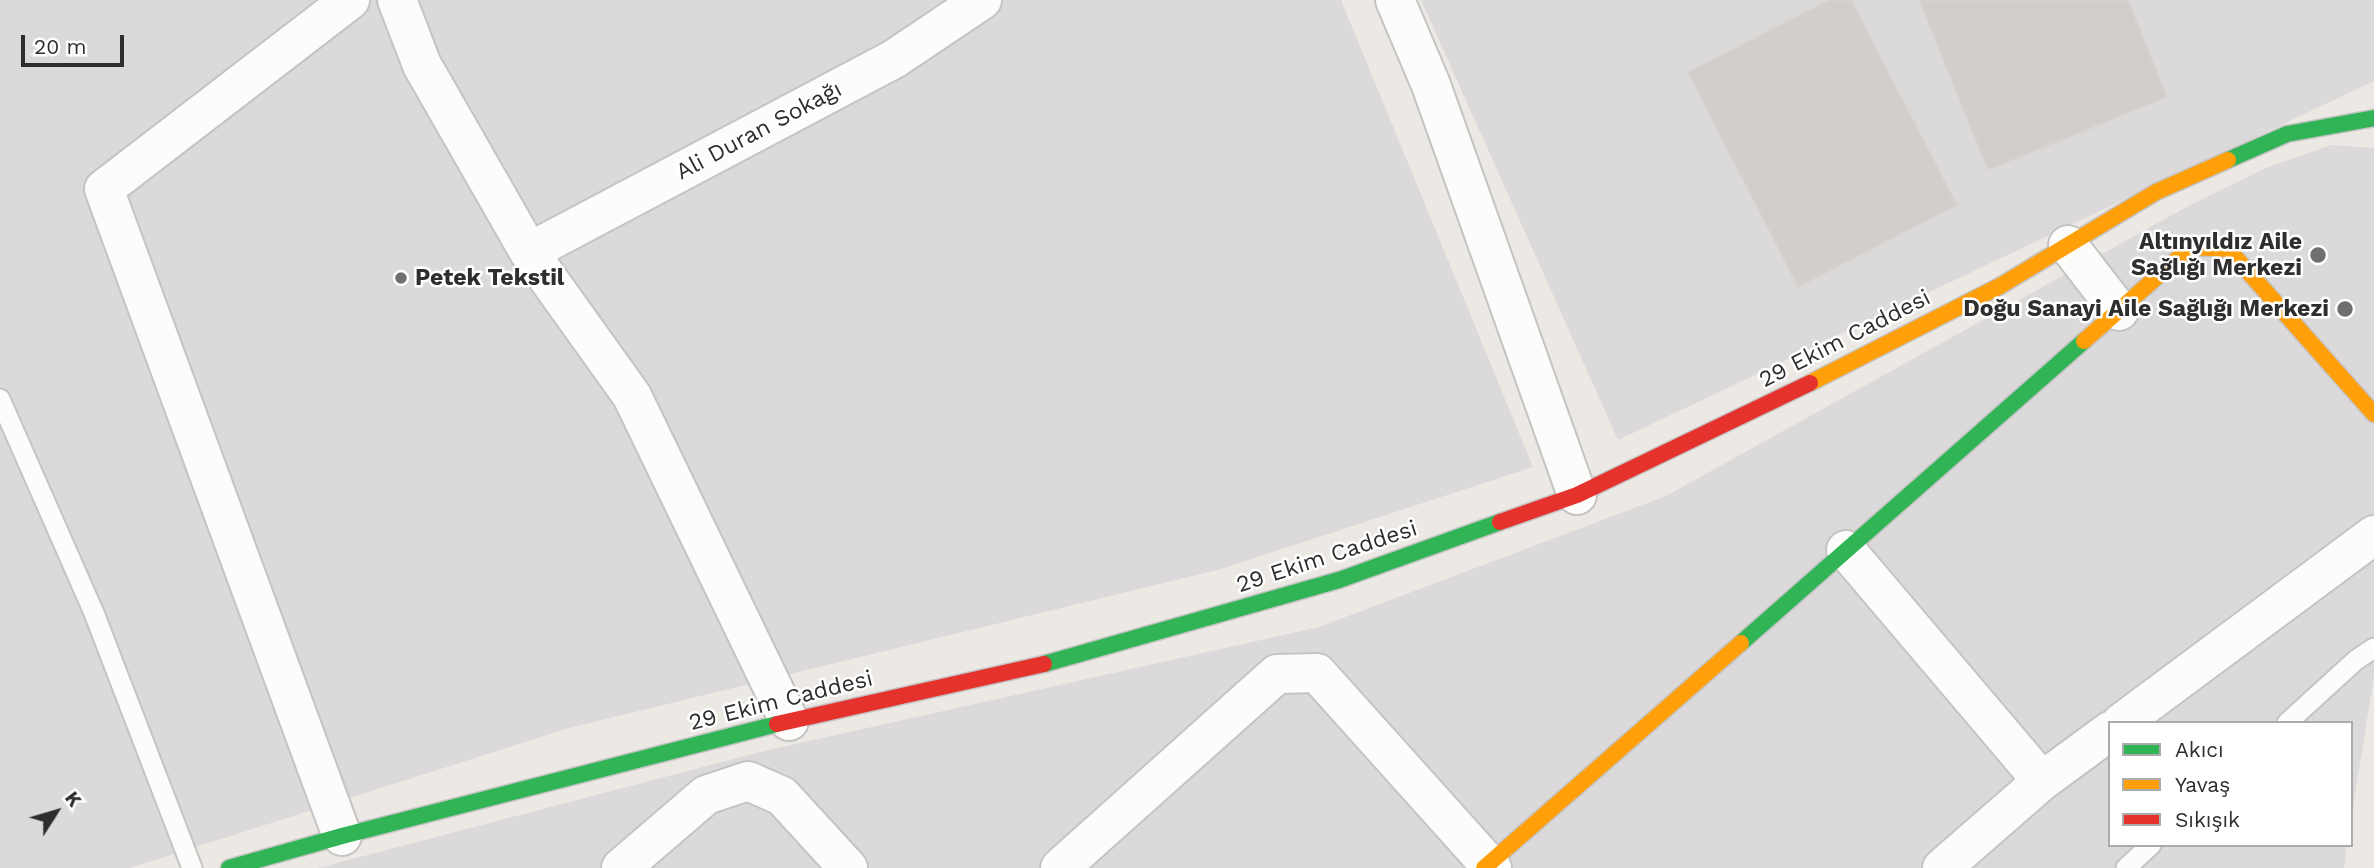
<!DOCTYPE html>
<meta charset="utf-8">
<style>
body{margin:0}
#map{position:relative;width:2374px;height:868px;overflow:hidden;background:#ece8e4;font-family:"Work Sans",sans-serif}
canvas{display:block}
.legend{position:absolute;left:2108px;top:721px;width:245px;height:126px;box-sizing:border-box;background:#fff;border:2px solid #ababab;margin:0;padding:9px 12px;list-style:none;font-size:21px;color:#2e2e2e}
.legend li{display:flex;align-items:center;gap:14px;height:35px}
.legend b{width:35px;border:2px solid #ababab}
.north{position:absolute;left:21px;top:777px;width:70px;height:70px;-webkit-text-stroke:5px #fff;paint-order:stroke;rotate:53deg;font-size:19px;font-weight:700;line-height:28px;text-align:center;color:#2e2e2e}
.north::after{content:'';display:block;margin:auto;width:24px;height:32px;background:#2e2e2e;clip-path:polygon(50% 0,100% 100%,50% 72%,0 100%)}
.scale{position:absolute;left:21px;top:35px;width:103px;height:32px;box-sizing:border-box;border:4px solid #2e2e2e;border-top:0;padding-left:9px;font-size:21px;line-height:24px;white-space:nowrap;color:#2e2e2e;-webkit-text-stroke:5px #fff;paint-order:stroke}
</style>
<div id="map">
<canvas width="2374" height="868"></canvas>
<ul class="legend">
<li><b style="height:9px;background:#30b455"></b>Akıcı</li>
<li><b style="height:9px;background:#ff9f0a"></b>Yavaş</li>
<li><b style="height:9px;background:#e5322d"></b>Sıkışık</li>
</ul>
<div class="north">K</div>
<div class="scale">20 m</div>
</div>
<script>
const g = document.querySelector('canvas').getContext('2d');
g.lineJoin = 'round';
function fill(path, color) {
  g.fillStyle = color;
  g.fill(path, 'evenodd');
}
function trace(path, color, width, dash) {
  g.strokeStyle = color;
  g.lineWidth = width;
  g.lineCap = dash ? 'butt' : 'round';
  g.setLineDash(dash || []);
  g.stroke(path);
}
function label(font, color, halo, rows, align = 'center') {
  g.font = font + ' "Work Sans",sans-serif';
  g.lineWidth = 5;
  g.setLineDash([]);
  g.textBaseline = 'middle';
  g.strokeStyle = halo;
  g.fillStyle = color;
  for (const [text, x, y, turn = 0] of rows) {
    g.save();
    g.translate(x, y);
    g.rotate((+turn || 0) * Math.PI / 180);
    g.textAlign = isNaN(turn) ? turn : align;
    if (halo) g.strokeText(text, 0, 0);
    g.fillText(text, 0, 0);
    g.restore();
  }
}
const industrial = new Path2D(`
 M0,0H1341L1533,467L1221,569L569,728L130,868H0Z
 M1421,0H2374V81L1618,440Z
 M2331,145L2374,148V676L2351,819V723H2110V845H2347L2344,868H318L760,752L1319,627L1666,496L2190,205L2266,168Z`);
const building = new Path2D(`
 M1829,0H1851L1957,205L1798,287L1688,72Z
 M1919,0H2128L2167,97L1988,170Z`);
const lane = new Path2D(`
 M0,399L94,613L192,868
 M2287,723L2356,660L2374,648
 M2126,868L2151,845`);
const street = new Path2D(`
 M397,0L422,65L529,252L632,396L789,721
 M1395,0L1431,85L1577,495
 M2068,245L2119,311
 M529,252L894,59L982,0
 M1846,550L2042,781
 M2121,723L2374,535
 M342,836L104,189L350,0
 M621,868L706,795L748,781L782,796L848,868
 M1060,868L1277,674L1317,673L1492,868
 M1942,868L2042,781L2110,731`);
const fast = new Path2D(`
 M2228,160L2287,134L2374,118
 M1741,643L2084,341
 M1044,664L1339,580L1500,522
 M229,868L342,836L777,724`);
const slow = new Path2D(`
 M2084,341L2191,247L2228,249L2374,414
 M1810,383L2000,286L2156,192L2228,160
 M1484,868L1741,643`);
const jam = new Path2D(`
 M1500,522L1577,495L1810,383
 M777,724L1044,664`);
const markers = [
 [2318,255,9,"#706f6e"],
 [401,278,7,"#706f6e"],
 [2345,309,9,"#706f6e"]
];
const streetNames = [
 ["Ali Duran Sokağı",759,131,-28],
 ["29 Ekim Caddesi",1845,339,-27],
 ["29 Ekim Caddesi",1327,557,-18],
 ["29 Ekim Caddesi",781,701,-14]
];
const poiNames = [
 ["Altınyıldız Aile",2302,242],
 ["Sağlığı Merkezi",2302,268],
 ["Petek Tekstil",415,278,"left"],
 ["Doğu Sanayi Aile Sağlığı Merkezi",2329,309]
];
fill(industrial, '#dcd9db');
fill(building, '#d1cecb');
trace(building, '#d7d4d0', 2);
trace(lane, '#c5c4c5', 23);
trace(street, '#c5c4c5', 42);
trace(fast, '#c5c4c5', 19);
trace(slow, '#c5c4c5', 19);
trace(jam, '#c5c4c5', 19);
trace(lane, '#fcfcfb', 19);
trace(street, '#fcfcfb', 38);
trace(fast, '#30b455', 16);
trace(slow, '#ff9f0a', 16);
trace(jam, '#e5322d', 16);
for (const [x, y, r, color] of markers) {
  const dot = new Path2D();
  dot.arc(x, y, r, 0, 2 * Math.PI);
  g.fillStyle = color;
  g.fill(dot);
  trace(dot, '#fff', 2.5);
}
label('23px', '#2e2e2e', '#fff', streetNames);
label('bold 23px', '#2e2e2e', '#fff', poiNames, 'right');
</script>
